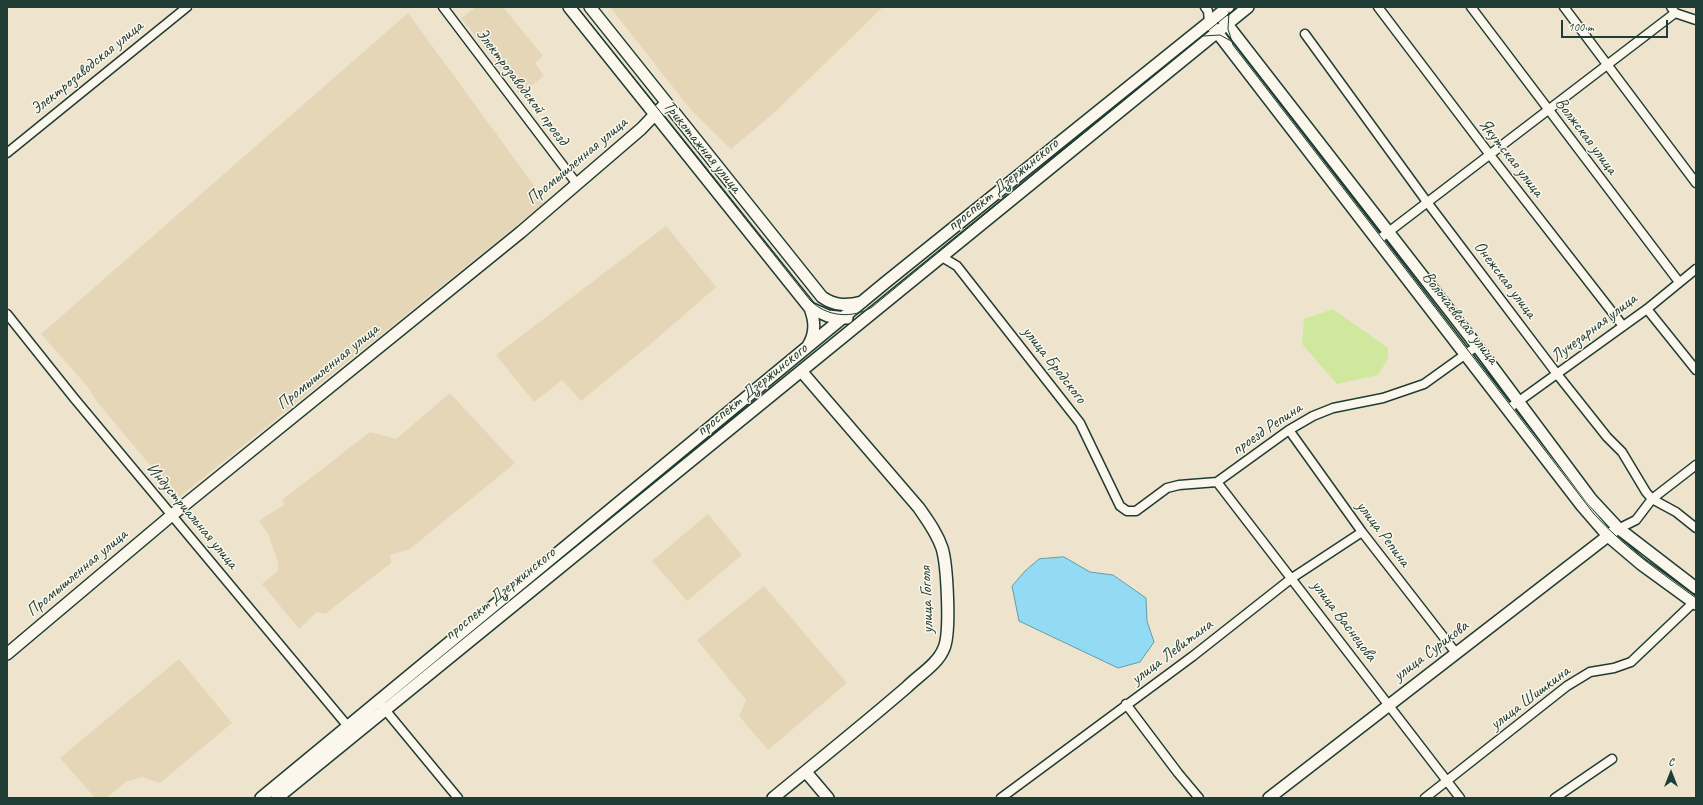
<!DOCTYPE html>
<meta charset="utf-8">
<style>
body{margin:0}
#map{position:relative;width:1703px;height:805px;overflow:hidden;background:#eee4cd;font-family:Caveat,sans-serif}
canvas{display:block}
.frame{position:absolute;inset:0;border:8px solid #1f3d34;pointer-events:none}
.north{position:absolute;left:1651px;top:753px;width:40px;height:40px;-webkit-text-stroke:3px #fbf7ec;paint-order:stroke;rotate:0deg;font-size:11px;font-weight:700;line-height:16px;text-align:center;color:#1f3d34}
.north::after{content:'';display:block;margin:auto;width:14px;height:18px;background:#1f3d34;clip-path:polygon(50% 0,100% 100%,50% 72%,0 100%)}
.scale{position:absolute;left:1561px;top:20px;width:107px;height:18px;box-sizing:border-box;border:2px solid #1f3d34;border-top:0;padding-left:5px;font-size:12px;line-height:14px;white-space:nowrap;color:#1f3d34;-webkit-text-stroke:3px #fbf7ec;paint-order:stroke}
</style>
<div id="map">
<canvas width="1703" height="805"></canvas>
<div class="frame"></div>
<div class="north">С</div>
<div class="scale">100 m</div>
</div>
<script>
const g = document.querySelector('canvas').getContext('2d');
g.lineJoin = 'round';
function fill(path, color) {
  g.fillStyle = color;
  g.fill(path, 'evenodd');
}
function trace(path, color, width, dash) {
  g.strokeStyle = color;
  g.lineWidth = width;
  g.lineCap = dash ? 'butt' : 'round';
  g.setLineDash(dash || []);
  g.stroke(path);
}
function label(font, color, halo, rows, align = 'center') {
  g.font = font + ' Caveat,sans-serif';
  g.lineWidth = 3;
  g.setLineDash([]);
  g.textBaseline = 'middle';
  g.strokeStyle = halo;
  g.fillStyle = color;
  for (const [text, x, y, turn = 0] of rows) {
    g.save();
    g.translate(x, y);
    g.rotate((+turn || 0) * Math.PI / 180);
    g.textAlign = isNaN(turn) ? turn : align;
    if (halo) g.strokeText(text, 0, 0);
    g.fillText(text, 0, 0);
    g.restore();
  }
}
const built = new Path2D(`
 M476,7H503L543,56L535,63L544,76L520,94L461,18Z
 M610,7H883L774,113L731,149L691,110Z
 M408,13L546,202L178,498L97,402L87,386L41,334Z
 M666,226L716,287L652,343L581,401L562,380L534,402L496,355Z
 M450,393L515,463L410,549L390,555L391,563L325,614L317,612L299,629L262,584L278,571V562L268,534L259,521L285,504L282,500L370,432L396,439Z
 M708,514L742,555L687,601L652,561Z
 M764,586L847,683L768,750L739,716L746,700L697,640Z
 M179,659L232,723L160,783L142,777L126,782L106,798H95L60,758Z`);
const green = new Path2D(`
 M1333,309L1388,348V359L1378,375L1337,384L1302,344L1304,319Z`);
const water = new Path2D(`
 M1064,557L1090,572L1113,575L1146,598L1147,621L1154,642L1140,662L1118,668L1019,621L1012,586L1025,571L1039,559Z`);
const street = new Path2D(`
 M443,7L577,184
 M1205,7L1208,11L1209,22
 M1378,7L1490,155L1623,326
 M1471,7L1679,282
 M1564,7L1696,183
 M1671,7L1675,13L1696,20
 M1305,34L1427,202L1557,374L1607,437L1622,452L1646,492L1652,499L1676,512L1696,528
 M7,153L187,7
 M1378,240L1675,13
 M942,257L957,266L1080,423L1120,506L1127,511H1136L1167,488L1179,485L1217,482L1289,430L1313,416L1333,408L1383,398L1424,384L1477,346
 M1647,309L1696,370
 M7,314L74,398L351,730
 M1508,409L1647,309L1696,269
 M1289,430L1362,532L1456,653
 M1217,482L1460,798
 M1614,531L1636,520L1652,499L1696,465
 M1126,704L1178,773L1199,798
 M382,706L458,798
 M1001,798L1193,656L1292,578L1362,532
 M1425,798L1567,686L1590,672L1614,668L1631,662L1694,602
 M1555,798L1612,759`);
const secondary = new Path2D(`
 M569,7L810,308C815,321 816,333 808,346
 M590,7L822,297C835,306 847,306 862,302
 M1223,19L1477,346L1591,499L1618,528L1696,588
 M1213,27L1582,506L1608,536L1641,564L1696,604
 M810,308L828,316L847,318
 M7,654L172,515L521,232L641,129L666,103
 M806,772L828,798
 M261,798L886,282L1228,7
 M277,798L1248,7
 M773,798C818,761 863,725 907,687C919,675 938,664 944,648C951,632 947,564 942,548C937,533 928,521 919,508L802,372
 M1269,798L1613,532`);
const tram = new Path2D(`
 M577,7L810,300C826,317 853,319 872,307L1237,7
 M1229,12L1228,29L1233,45L1594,514C1624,547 1660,572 1696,598
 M1203,36L1220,35L1231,41`);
const streetNames = [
 ["Электрозаводская улица",87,68,-39],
 ["Электрозаводской проезд",522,87,53],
 ["Волжская улица",1586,136,53],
 ["Трикотажная улица",702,147,51],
 ["Якутская улица",1511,158,52],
 ["Промышленная улица",577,161,-40],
 ["проспект Дзержинского",1003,185,-39],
 ["Онежская улица",1505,280,53],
 ["Волочаевская улица",1460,318,52],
 ["Лучезарная улица",1594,328,-37],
 ["улица Бродского",1054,365,52],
 ["Промышленная улица",328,367,-39],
 ["проспект Дзержинского",752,390,-39],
 ["проезд Репина",1267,429,-34],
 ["Индустриальная улица",192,516,50],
 ["улица Репина",1383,534,53],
 ["Промышленная улица",77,573,-40],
 ["проспект Дзержинского",500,594,-39],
 ["улица Гоголя",927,600,-92],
 ["улица Васнецова",1344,621,53],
 ["улица Сурикова",1431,651,-37],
 ["улица Левитана",1172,652,-37],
 ["улица Шишкина",1530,698,-37]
];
fill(built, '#e5d6b8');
fill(green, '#d0e89e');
fill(water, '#93daf4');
trace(water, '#659ba7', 1);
trace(street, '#1f3d34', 11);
trace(secondary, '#1f3d34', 14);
trace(street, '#fbf7ec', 8);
trace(secondary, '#fbf7ec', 11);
trace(tram, '#1f3d34', 1);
label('17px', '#1f3d34', '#fbf7ec', streetNames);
</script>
